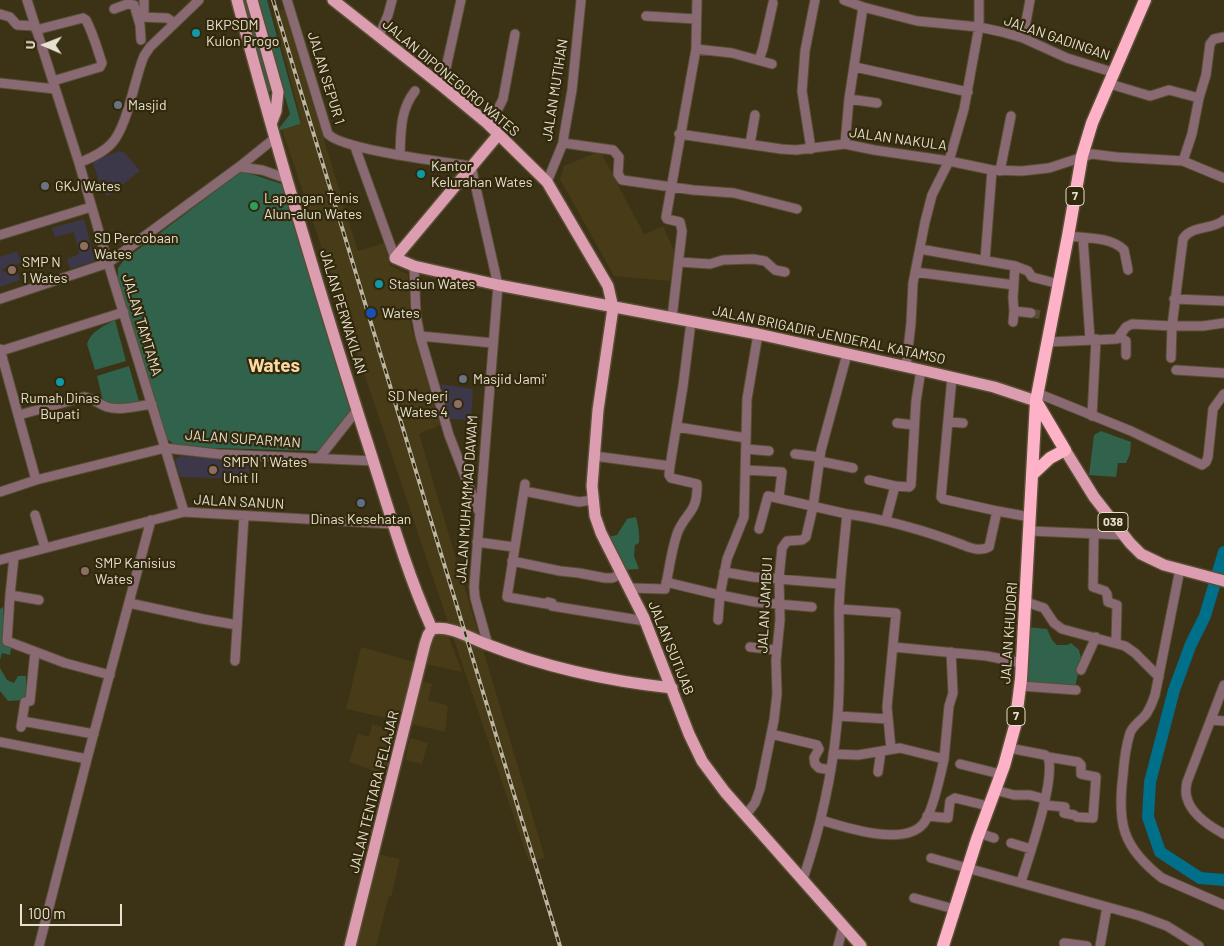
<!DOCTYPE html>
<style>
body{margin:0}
#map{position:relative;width:1224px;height:946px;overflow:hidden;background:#3c3216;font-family:Barlow,sans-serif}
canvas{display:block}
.north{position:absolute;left:20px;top:20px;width:50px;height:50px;-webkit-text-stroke:4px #32280c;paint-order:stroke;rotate:271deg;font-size:14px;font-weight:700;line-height:20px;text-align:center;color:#e6e1d0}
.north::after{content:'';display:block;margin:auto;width:18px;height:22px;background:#e6e1d0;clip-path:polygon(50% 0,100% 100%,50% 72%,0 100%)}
.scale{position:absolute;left:20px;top:904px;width:102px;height:22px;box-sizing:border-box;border:2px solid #e6e1d0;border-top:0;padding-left:6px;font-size:15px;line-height:18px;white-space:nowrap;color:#e6e1d0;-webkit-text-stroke:4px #32280c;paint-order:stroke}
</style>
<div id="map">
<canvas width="1224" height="946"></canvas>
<div class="north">U</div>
<div class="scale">100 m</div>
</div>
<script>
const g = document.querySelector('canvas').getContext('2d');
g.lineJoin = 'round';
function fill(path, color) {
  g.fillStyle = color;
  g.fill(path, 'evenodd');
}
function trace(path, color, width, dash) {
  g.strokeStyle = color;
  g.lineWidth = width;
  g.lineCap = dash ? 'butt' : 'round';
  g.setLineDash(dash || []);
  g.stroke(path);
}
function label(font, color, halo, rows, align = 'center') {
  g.font = font + ' Barlow,sans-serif';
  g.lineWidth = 4.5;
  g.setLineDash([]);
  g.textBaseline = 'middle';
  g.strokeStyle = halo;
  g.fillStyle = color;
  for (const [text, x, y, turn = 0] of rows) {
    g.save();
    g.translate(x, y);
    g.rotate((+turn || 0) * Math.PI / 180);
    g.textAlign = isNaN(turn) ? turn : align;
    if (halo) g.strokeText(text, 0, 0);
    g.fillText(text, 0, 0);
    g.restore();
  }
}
const built = new Path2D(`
 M284,9L358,251L384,243L390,265L408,275L411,326L440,425L419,434L545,858L529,862L281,127L301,120L273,13Z
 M600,151L644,234L663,226L675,253L670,281L614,276L560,179L564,166Z
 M438,633L448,635L462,672L425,664L433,636Z
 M361,647L418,663L403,722L346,709Z
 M420,681L432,684L428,700L448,706L445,732L411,724Z
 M372,724L401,732L391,777L349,762L358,734L369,737Z
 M410,738L428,743L422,764L405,760Z
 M378,854L400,859L391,897L389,896L376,946H352Z`);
const education = new Path2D(`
 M120,151L125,153L140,171L107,197L101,187L92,161Z
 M84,219L95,261L70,269L67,259L79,254L74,232L55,237L52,228Z
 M17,251L22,263L2,269L3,272L16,267L20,280L0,287V257Z
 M441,384L473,389L471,420L449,419Z
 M181,456L249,460V479L180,477L175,461L177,458Z`);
const green = new Path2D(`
 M239,0H247L273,88L269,92L265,90Z
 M257,0H267L300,121V124L277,131L290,114Z
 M242,171L282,184L351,409L319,451L178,447L167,439L118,280V268L124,260Z
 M115,320L126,361L95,370L87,344C91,331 104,326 115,320Z
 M129,366L140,405H121L103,401L97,376Z
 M1101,431L1131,442L1130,454L1126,463H1118L1116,477L1089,475L1094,435Z
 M636,517C638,525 640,534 639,543L635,545L634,556L639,569L625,570L608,537L617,535L627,519Z
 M3,607L4,641L12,643L10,655L2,653L0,660V609Z
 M1028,627L1047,629L1052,640L1057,645H1067L1071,643L1079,650L1081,658L1075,688L1025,686Z
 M0,668L7,680L14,683L18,676H26V700L8,701L0,691Z`);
const river = new Path2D(`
 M1224,552L1205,616L1191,644L1174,690L1150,782L1148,817L1160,852L1200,878L1224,880`);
const minorTunnel = new Path2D(`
 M1031,313L1042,315`);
const minor = new Path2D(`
 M144,0V17
 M287,0L328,134C343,150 444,162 471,166L498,285L474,587L475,598L488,645
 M844,0L863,7L917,21L979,27L1002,32L1023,38L1067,58L1115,73
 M114,9L127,4L134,5L140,25L141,40
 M0,14L10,17L17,25L35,26
 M646,16L696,19
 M138,17L167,18L175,23
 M36,30L83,18L86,20C93,33 97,48 102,63L100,67L53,81
 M379,36L388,15L392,0
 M1023,38L1030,0
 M696,49L732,53L772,64
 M759,60L763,48L773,3
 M855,67L968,92
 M0,83L55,89
 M1110,84L1150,96L1169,90L1199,98
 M442,86L461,0
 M849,99L877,103
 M487,123L498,109L503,99L515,34
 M679,134L781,149L796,150L845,144L874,150L949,161L992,170L1022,171L1049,168L1092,154L1116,157L1183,161L1224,178
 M563,143L613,150L619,157L618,174L622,180L693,190L734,193L797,209
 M750,144L755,115
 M845,144L849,99L863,7
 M355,147L395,258
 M811,149L802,91L805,51L815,0
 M400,154C401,131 400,110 415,91
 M1183,161L1192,134L1199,98L1206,75L1210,44L1214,39L1224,37
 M79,163C90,158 103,153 112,143C128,125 134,80 144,56L150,47L199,0
 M239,167L275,138
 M1000,171L1011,116
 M547,182L563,143L564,135L572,90L581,0
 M0,235L91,207
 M1068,236C1086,238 1111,237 1124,250L1128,270
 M1083,238L1090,339
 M920,249L1015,266L1028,271L1032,277L1059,284
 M985,260L992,170
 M679,262L710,264L723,260L753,259L765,261L775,270L785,272
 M414,266L416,315L420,336L449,435L478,510
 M1015,266L1013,298L1014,311L1031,313
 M915,272L1014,285
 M0,299L108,263L79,163L27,0
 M1174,299L1224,301
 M672,318L682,231L680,222L667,219L666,217L696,49L697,0
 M1013,322L1014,311
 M758,334L747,399L744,517L727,559L720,595L755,602L812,607
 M420,336L493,343
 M1120,337L1126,341V355
 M1048,342L1117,339L1126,327L1132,324L1172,326L1183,239C1191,225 1213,230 1224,220
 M0,349L36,480
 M1,351L124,312
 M1171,358L1172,326H1203L1224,323
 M906,367L911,323L913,283L925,222L932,195L949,161L964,109L979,27V0
 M1176,370L1224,373
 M952,377L941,497L943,499L997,511
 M1037,393L1131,431L1202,465L1206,462L1208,457L1213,409L1224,394
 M19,415L84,397C93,398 98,404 107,407C121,411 138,406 152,404
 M1092,416L1096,339
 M948,422L963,423
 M897,423L914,425
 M677,427L746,438
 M746,449L769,451
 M795,454L820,457
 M594,456L670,466L683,386L691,322
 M319,458L357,410
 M819,461L853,468
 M745,470L782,472L779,497
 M869,480L895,486
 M525,484L507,597L547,604L548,602L552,603V606L645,621
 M524,491L579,502L592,500
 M0,492L36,480L165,448L218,454L374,461
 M184,512L165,448L108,263L239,167L262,170L285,178
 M847,514C889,520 924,530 963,545C971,548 980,552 989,547L997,511L1030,517
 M35,515L45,548
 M886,520L895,486L909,487L911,485L916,401L921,370
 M759,529L768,496L847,514C844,546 840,577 839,609C839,647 841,685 837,723C832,777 820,829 803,879
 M1030,531L1124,535
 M1094,535L1093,587L1105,591L1107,594L1108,602L1117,605L1116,643
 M477,542L514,547
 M14,557L10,595L39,600
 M0,560L184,512L392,524
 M512,561L560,571L579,573L605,578H612L622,574
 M1180,569L1155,695C1153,701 1150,708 1147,713C1142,720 1133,725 1130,733C1126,746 1124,761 1123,775C1117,823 1122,847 1162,878L1224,905
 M724,572L753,577L840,584
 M666,582L720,595L718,620
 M630,588L665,589C669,571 671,552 677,534C685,512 698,514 697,484L671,478L669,475L670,466
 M10,595L7,641L65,663L110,675
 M1026,602L1044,608L1054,623L1062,629L1125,646L1135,653L1159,677
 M129,603L203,619L237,625
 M839,609L896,613L887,707L891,749
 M750,647L777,650
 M893,647L987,656L1022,663
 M235,661L244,516
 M1081,670L1096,637
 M1224,685L1187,782C1186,787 1185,793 1187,798C1191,814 1211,827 1224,834
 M1021,686L1076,690
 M838,716L888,719
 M1211,720L1224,721
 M22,721L94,734
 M21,727L25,702L30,701L35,652
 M771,734L817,745L819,749L814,758L815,764L819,768L831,770
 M0,742L87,759
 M1009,748L1045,755L1048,757C1056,780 1029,856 1021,882
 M944,759L949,706L953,693L951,652
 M960,764L1000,774
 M878,772L881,751
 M995,790L1014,795H1030L1045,799
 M1044,805L1065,807L1064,813L1074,815L1077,817L1093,818L1096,777L1081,774V765L1078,762L1048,757
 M745,816L755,803L760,789L774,720L777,694L776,660L780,620L779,578L782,548L787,541L802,540L806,537L813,507L821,450L847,354
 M927,816L948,818L950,801L955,798L988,806
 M821,820C844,827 904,847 923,824C932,814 941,773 944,759L900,748L858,755L833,754
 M979,833L994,838
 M1011,843L1031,849
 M931,858L1140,916L1167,926L1199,946
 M914,898L954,909
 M1064,943L1087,946
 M39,946L87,759L151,520
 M838,946L843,927
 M1100,946L1107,907`);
const major = new Path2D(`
 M237,0C275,144 318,287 363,429C385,496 403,564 432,629
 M252,0L278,92L276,111L271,124
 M333,0L442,86L487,123L547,182L608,286L613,308L598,410L592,486L595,516L601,533L644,618L689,734L702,761L725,792L861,946
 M498,135L395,258L414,266L498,285L758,334L921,370L994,387L1036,401
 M1065,450L1094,497L1130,543L1141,554L1164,565L1224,581
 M350,946L425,644L428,635L432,629C450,625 470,638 486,644C547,668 608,681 672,688`);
const highway = new Path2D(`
 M1033,474L1050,458L1065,450L1036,401
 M943,946L977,839L1004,766L1015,726L1021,679L1036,401L1068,236L1082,156L1092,123L1145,0`);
const rail = new Path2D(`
 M273,0L560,946`);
const markers = [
 [196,33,5,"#0f9aa8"],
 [118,105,5,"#6b7280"],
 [421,174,5,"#0f9aa8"],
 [45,186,5,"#6b7280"],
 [254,206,5,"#2e9e5b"],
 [84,246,5,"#8d6e63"],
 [12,270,5,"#8d6e63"],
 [379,284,5,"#0f9aa8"],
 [371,313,6,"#1a4fb4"],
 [463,379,5,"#6b7280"],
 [60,382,5,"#0f9aa8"],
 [458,404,5,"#8d6e63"],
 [213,470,5,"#8d6e63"],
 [361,503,5,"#5c6f8a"],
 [85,571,5,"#8d6e63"]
];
const shields = [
 [1075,196,18],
 [1113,522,30],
 [1016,716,18]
];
const shieldNames = [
 ["7",1075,196],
 ["038",1113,522],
 ["7",1016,716]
];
const poiNames = [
 ["BKPSDM",206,25],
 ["Kulon Progo",206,41],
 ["Masjid",128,105],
 ["Kantor",431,166],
 ["Kelurahan Wates",431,182],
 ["GKJ Wates",55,186],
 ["Lapangan Tenis",264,198],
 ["Alun-alun Wates",264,214],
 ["SD Percobaan",94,238],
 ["Wates",94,254],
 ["SMP N",22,262],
 ["1 Wates",22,278],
 ["Stasiun Wates",389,284],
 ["Wates",382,313],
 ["Masjid Jami'",473,379],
 ["SD Negeri",448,396,"right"],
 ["Wates 4",448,412,"right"],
 ["Rumah Dinas",60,398,"center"],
 ["Bupati",60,414,"center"],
 ["SMPN 1 Wates",223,462],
 ["Unit II",223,478],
 ["Dinas Kesehatan",361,519,"center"],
 ["SMP Kanisius",95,563],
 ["Wates",95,579]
];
const streetNames = [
 ["JALAN GADINGAN",1057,38,19],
 ["JALAN SEPUR 1",326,78,73],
 ["JALAN DIPONEGORO WATES",451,78,40],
 ["JALAN MUTIHAN",555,90,-81],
 ["JALAN NAKULA",898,139,8],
 ["JALAN PERWAKILAN",343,312,73],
 ["JALAN TAMTAMA",142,325,73],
 ["JALAN BRIGADIR JENDERAL KATAMSO",829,335,12],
 ["JALAN SUPARMAN",243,439,4],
 ["JALAN MUHAMMAD DAWAM",467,499,-86],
 ["JALAN SANUN",239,502,3],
 ["JALAN JAMBU I",765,605,-87],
 ["JALAN KHUDORI",1009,633,-86],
 ["JALAN SUTIJAB",671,648,68],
 ["JALAN TENTARA PELAJAR",374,792,-76]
];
const districtNames = [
 ["Wates",274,366]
];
fill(built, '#483b17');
fill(education, '#3c3849');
fill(green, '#30624c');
trace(river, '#006f89', 12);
trace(minorTunnel, '#564c32', 9, [9, 4.5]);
trace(minor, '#574e34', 11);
trace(major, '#574e34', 14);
trace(highway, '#574e34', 15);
trace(minor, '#896972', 9);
trace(major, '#dd9db0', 11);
trace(highway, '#feb2c8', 12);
trace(rail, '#bcb5a2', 4);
trace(rail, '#32280c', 2, [5.5]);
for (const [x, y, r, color] of markers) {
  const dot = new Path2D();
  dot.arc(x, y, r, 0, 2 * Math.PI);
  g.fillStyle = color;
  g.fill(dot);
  trace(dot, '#32280c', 2);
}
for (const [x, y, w] of shields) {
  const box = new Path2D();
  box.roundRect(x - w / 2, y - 9.5, w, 19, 4);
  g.fillStyle = '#32280c';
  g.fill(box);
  trace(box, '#e6e1d0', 1);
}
label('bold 12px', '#e6e1d0', null, shieldNames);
label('14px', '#e6e1d0', '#32280c', poiNames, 'left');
label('14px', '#e6e1d0', '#32280c', streetNames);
label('bold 19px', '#fadaa2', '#32280c', districtNames);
</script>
